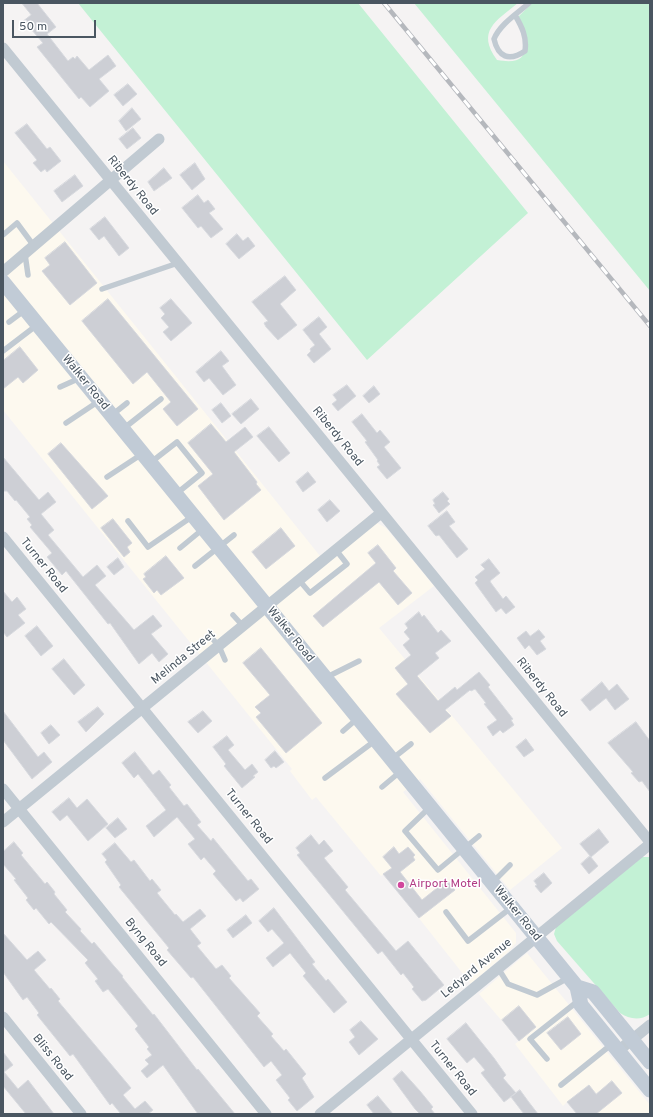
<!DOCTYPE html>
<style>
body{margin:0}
#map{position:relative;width:653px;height:1117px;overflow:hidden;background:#f5f3f3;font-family:Overpass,sans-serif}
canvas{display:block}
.frame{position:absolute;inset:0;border:4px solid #4a5661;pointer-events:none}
.scale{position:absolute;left:12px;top:20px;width:84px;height:18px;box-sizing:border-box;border:2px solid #4a5661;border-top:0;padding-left:5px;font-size:12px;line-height:14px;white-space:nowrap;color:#4a5661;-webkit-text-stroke:3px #fff;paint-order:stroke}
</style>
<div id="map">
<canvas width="653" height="1117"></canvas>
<div class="frame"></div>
<div class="scale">50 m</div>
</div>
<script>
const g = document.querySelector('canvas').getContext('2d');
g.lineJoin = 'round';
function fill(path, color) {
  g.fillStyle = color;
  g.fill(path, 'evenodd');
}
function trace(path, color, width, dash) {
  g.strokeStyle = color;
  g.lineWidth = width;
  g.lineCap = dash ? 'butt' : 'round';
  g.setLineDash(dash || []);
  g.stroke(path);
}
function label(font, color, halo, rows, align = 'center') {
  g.font = font + ' Overpass,sans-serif';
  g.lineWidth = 3;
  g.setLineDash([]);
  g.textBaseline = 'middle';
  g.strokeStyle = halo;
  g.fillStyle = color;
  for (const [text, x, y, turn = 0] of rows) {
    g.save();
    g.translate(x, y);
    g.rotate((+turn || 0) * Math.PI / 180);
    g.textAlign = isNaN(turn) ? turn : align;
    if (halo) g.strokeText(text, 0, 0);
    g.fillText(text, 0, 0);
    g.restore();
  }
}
const commercial = new Path2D(`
 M3,161L320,556L367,517L386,528L434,586L379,628L562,848L510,890L420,779L403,792L516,933V943L509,951L471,984L384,874L381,876L316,797L312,800L290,771L292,769L3,410Z
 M527,953L650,1105V1114H577L567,1102L563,1106L515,1044L519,1041L479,994Z`);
const green = new Path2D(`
 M78,3H358L528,213L367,360Z
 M414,3H518C496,21 476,31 497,60C536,67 525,41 518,17L532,3H650V291Z
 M642,857H650V1014C640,1021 629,1019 620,1013L557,941L554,934L556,927Z`);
const building = new Path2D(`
 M22,3H37L56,27L47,34L68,61L73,57L75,59L77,56L89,70L108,55L116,66L99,79L109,91L90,107L81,97L79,99L37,47L43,43L31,29L29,31L22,22L31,15Z
 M128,84L137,94L123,106L114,95Z
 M132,108L141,119L126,131L119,121Z
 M27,124L47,149L50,147L61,161L47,172L45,169L41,172L33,163L37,160L15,133Z
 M133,128L141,138L127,149L119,139Z
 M195,163L205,179L192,190L180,175Z
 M164,168L172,178L154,191L148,182Z
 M75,175L83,186L62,202L54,191Z
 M198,195L204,203L208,200L215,209L209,213L223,229L211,238L201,226L198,228L182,208Z
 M105,217L129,248L119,256L104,236L99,240L90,229Z
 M237,234L243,241L248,237L255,246L239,259L226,244Z
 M65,242L97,283L70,305L42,271L50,265L45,258Z
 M285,276L296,290L280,304L297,325L278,340L266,327L264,323L268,321L252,302Z
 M108,299L198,409L177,426L163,409L171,402L147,372L133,384L82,321Z
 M171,299L192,323L171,341L163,332L169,327L161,318L165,314L160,308Z
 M319,317L327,327L319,334L331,349L314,363L307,355L311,351L310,349L315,345L303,330Z
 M20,347L38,370L23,383L18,377L3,389V361Z
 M221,351L229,361L222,366L236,385L223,395L209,378L204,382L196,372Z
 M347,385L356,396L338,411L332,404L337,400L333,395Z
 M374,386L380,394L369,403L363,396Z
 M251,399L259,409L241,424L232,414Z
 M221,403L231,416L222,423L212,410Z
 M362,414L377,433L380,430L390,442L384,447L401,468L387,479L377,467L380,465L377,461L378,460L365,442L367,441L352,422Z
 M211,424L226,442L245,427L253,437L234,452L257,482L256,484L261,490L224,520L198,486L213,474L188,443Z
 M269,427L290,453L279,462L257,436Z
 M61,443L108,496L92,509L48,454Z
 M3,457L39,500L48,492L56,502L41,514L54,530L48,535L83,577L97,565L106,576L95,585L134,630L153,615L162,626L151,634L168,654L159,662L152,653L139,664L110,623L108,624L66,571L62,575L47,557L52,553L30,527L32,525L27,519L30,517L16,500L15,501L7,491H3Z
 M308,472L316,482L303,492L296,482Z
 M443,492L449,499L447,501L450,504L439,513L433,505L435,504L433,500Z
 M330,500L340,511L327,522L318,510Z
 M447,511L455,522L449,526L468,549L457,558L439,535L436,536L435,535L428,526Z
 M113,519L132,543L127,547L130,552L124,557L101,528Z
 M281,528L295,546L266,569L252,552Z
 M378,545L396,568L393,571L412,593L398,605L379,582L323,627L313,616L376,563L368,553Z
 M166,556L184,578L161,595L157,590L154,593L143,579L146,577L144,574Z
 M118,558L124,567L114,575L107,567Z
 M489,559L500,573L490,581L491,583L503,599L506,596L515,607L506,614L501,608L496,612L475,583L478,580L475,577L485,569L481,565Z
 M3,591L12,602L17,597L26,609L18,615L25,623L7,637L3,632Z
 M419,612L422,617L424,615L438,633L441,630L451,641L435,653L439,658L417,676L438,701L455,687L457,690L479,672L490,685L488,687L513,719L511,720L514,725L503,733L500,730L493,736L487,727L497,720L484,704L486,703L475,689L471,691L470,690L445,710L451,716L430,733L396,694L408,684L395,668L411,655L403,645L410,639L404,632L408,628L405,624Z
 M37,626L53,646L41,656L25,636Z
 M539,630L545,637L540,641L546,649L537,655L529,645L525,649L517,638L526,631L530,636Z
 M261,648L322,723L286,753L256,717L261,713L255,707L270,695L243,663Z
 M64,659L85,685L74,695L52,669Z
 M602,682L609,691L617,684L629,699L615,710L606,698L590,711L581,700Z
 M98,707L104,714L86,732L78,722Z
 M3,711L38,757L44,752L52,762L32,779L3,740Z
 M203,711L212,721L198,733L188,722Z
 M636,722L650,741V792L642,781L639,782L631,773L633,772L608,743Z
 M51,725L60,735L49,744L41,733Z
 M227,736L234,745L228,750L245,770L252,764L258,772L253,776L255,777L242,788L224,766L226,764L213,747Z
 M526,739L534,750L524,757L516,747Z
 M275,751L284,762L276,768L274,766L271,768L265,760Z
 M135,752L153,775L159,770L171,785L169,787L184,806L187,804L201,822L197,825L211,841L213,838L248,881L251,879L259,889L243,902L240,898L236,901L213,874L216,871L204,857L201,860L188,844L195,839L177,817L154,837L146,826L166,810L138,774L134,778L122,763Z
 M69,798L77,808L87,799L108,824L88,841L67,815L60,821L52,812Z
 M118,818L127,829L115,838L106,828Z
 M599,829L609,842L591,857L580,844Z
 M311,835L319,845L324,840L333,851L324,858L348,887L345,890L396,951L408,941L444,985L426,1000L422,1001L412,989L414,987L403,973L401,975L382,951L378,954L297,855L300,853L296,848Z
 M14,842L23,853L21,855L45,884L47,882L55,892L54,894L67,910L65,912L81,929L80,931L92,944L94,942L114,966L123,976L122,977L153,1015L154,1014L197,1070L198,1069L235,1114H198L163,1065L147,1078L141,1071L149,1064L145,1060L152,1055L147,1049L149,1047L135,1029L138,1026L108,989L103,992L95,981L98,979L85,963L88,960L51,922L49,924L36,908L34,910L26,900L28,898L14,880L16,879L3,864V852Z
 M115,843L131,862L134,860L150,881L152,879L161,890L157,893L175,915L176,914L183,922L200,909L206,916L190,929L201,943L197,946L216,969L222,965L231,976L229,978L260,1013L257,1016L273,1034L271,1036L284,1051L286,1049L306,1074L302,1078L314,1097L297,1111L288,1100L290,1098L276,1080L282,1075L271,1061L264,1067L193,977L191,978L167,950L169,948L119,887L121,885L105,862L107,860L102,854Z
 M394,847L399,854L408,847L415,855L413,857L415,860L400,872L422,900L447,880L455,890L419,918L383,874L392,868L383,857Z
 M590,856L598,866L589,874L581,864Z
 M544,873L552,883L541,893L535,886L537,885L534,881Z
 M274,908L315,962L312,964L326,981L328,979L347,1002L334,1013L303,976L306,973L290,953L273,967L266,958L284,943L272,929L268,932L259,921Z
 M246,915L252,923L233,938L227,930Z
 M3,933L27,960L38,951L46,960L34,970L50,989L51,988L60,999L58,1001L131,1088L123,1095L135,1109L145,1101L153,1110L148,1114H121L112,1103L110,1105L73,1054L70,1056L37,1015L39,1013L27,997L23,1000L3,972Z
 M519,1006L536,1027L519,1041L502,1020Z
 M568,1017L581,1034L561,1050L547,1033Z
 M361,1021L378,1039L359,1055L349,1042L355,1037L350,1030Z
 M466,1023L494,1058L506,1075L503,1078L516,1093L504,1102L481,1073L485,1070L474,1057L467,1063L447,1039Z
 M3,1052L13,1065L4,1072L18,1089L28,1080L54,1114H26L3,1086Z
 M402,1071L420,1091L433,1107L431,1109L435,1114H420L415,1109L393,1079Z
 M612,1081L622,1093L596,1114H577L567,1102L589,1085L596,1094Z
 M520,1090L528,1101L538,1114H524L511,1097Z
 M378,1096L393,1114H374L367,1105Z`);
const lane = new Path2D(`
 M515,15C522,27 527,37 525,51C509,62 498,57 494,39C500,24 518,13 529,3
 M3,235L17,223L34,246
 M25,254L28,275
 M102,289L178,263
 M9,322L25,310
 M3,351L37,325
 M60,387L80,378
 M112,415L127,403
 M66,423L99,401
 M123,429L161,399
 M150,463L177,442L202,473L176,494
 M107,477L142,454
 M128,521L148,547L193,516
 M180,548L203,529
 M195,566L234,535
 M299,580L310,593L347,564L336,550
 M233,615L243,626
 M210,636L219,646L225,660
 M327,677L359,661
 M343,731L358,718
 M392,759L411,744
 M325,778L376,740
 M382,787L401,771
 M429,808L405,831L438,870L479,836
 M493,882L510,865
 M446,912L468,941L512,907
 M498,968L508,984L537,995L568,978
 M547,1059L530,1039L578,1001
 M561,1085L612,1044`);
const street = new Path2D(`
 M3,48L650,842
 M3,272L159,139
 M3,537L472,1114
 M3,789L266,1114
 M3,822L381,513
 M3,1017L81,1114
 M618,1051L650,1025
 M320,1114L650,844`);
const secondary = new Path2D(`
 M3,282L577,987L581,1005L650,1090
 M577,987L593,992L650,1062`);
const rail = new Path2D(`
 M384,3L650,326`);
const markers = [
 [401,885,4,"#d1479c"]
];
const streetNames = [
 ["Riberdy Road",132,186,51],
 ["Walker Road",85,383,51],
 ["Riberdy Road",337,437,51],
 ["Turner Road",43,566,51],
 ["Walker Road",290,635,51],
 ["Melinda Street",184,658,-39],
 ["Riberdy Road",541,688,51],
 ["Turner Road",248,817,51],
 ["Walker Road",517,914,51],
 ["Byng Road",145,943,51],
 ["Ledyard Avenue",477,969,-39],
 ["Bliss Road",52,1058,51],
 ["Turner Road",452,1069,51]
];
const hotelNames = [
 ["Airport Motel",409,885]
];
fill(commercial, '#fdf9ef');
fill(green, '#c3f1d5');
fill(building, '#cdcfd5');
trace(building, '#d7d9de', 1);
trace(lane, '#c1cad2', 5.5);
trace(street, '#c1cad2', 11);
trace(secondary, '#c1cbd6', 15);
trace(rail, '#b5b8bd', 4.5);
trace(rail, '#fff', 3, [9]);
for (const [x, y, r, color] of markers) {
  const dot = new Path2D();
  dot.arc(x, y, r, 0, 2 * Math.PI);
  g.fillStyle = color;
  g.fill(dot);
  trace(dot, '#fff', 1.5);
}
label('12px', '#4a5661', '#fff', streetNames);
label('12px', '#b23c85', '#fff', hotelNames, 'left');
</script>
